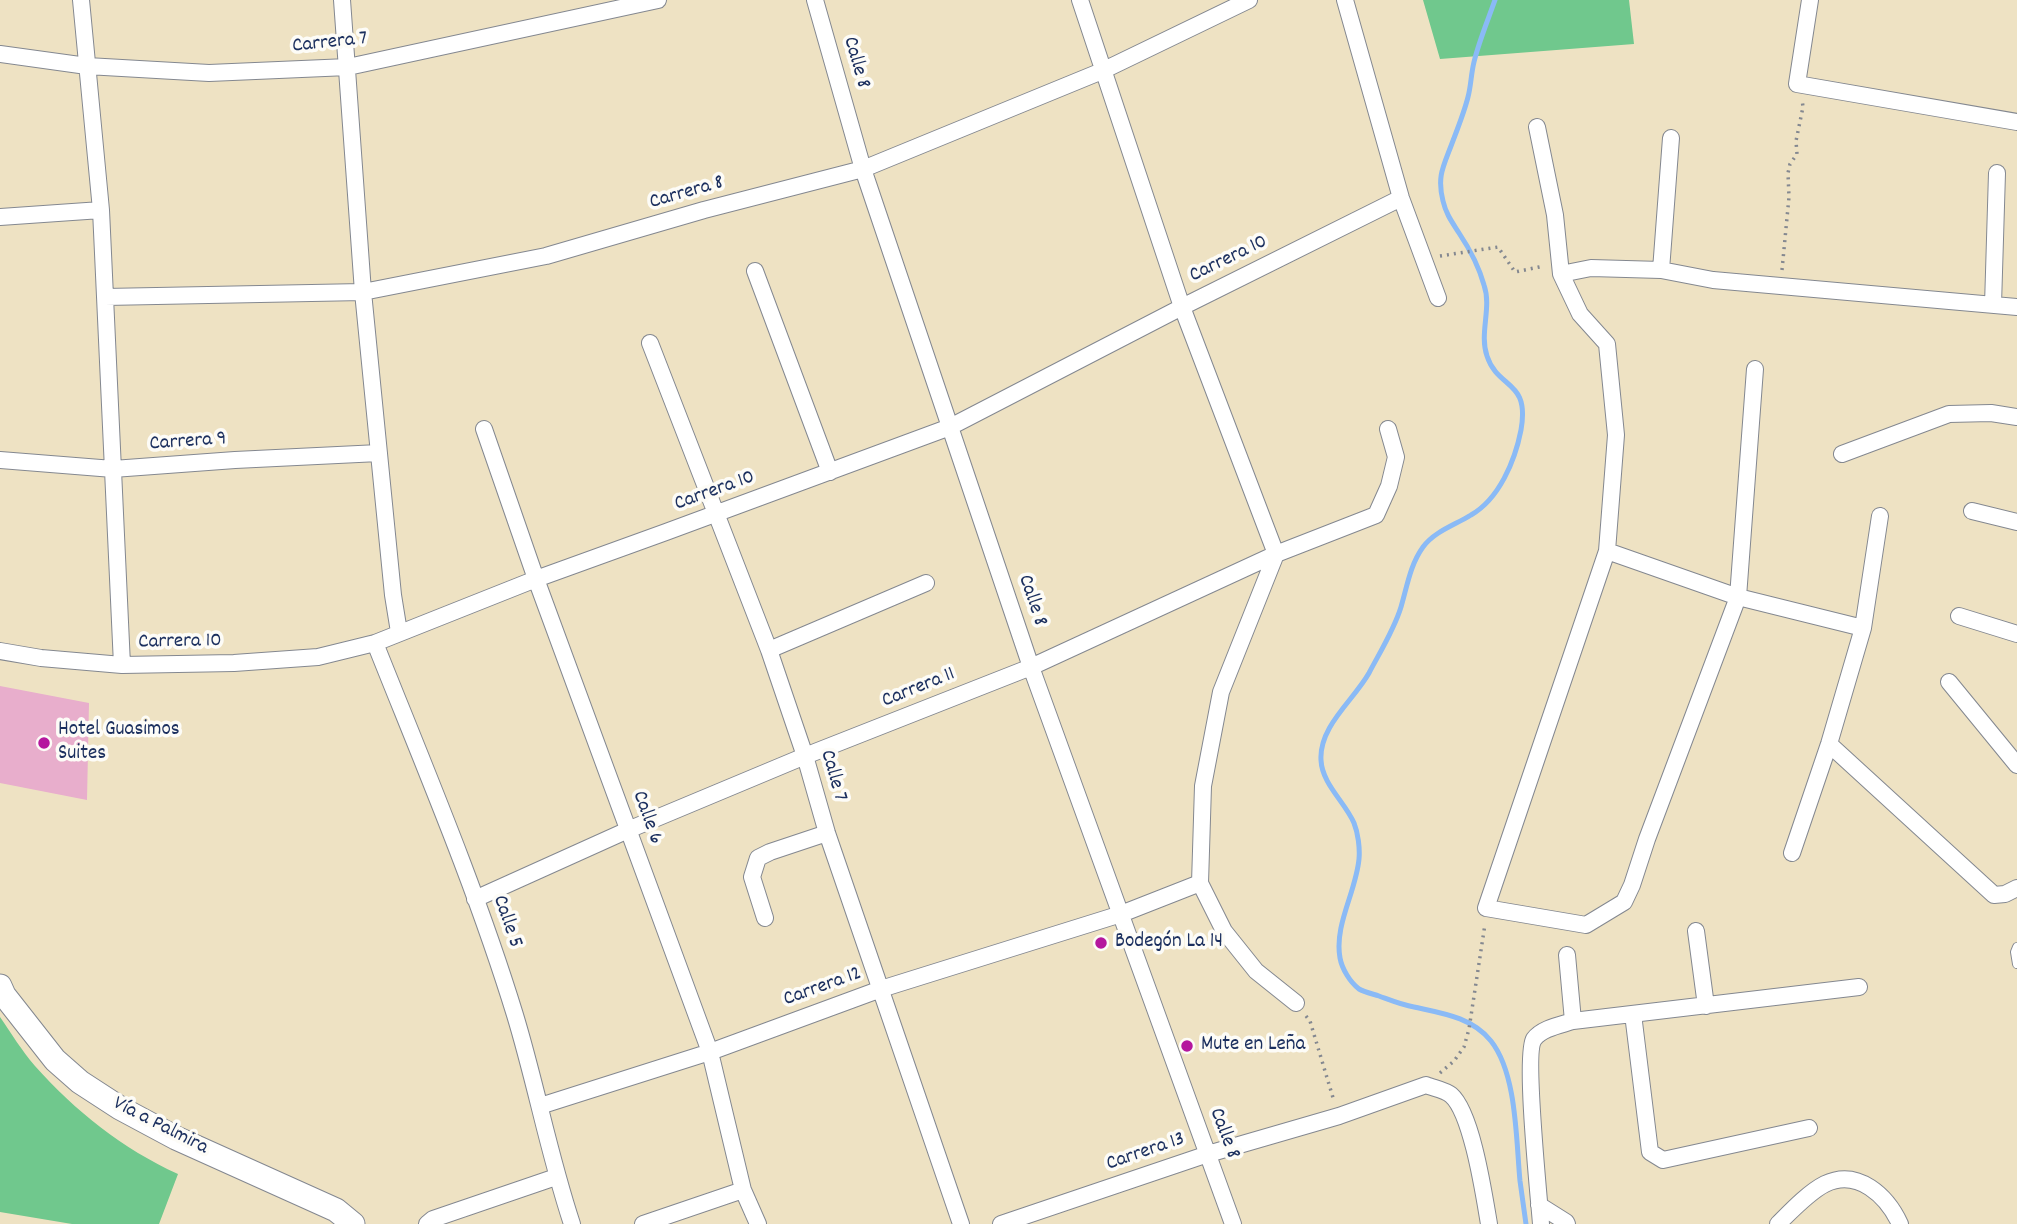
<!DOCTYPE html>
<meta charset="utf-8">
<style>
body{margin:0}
canvas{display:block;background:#eee2c3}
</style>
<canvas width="2017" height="1224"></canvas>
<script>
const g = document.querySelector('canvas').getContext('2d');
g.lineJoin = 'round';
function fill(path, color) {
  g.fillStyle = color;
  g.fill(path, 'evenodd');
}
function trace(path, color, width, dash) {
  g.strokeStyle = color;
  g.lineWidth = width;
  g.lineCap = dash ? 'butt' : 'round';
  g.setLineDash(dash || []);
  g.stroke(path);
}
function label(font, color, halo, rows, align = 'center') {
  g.font = font + ' Dekko,sans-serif';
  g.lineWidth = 7;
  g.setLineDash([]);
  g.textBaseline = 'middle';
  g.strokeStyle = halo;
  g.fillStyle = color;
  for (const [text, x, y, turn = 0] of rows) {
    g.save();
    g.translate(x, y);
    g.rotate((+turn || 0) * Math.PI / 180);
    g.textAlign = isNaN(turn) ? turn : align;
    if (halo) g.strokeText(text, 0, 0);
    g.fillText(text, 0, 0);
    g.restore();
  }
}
const green = new Path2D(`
 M1423,0H1629L1634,44L1440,59Z
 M0,1017C11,1033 22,1051 35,1066C75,1111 123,1149 178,1174L159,1224H72L0,1212Z`);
const stream = new Path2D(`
 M1495,0C1488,20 1479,41 1474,62C1471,74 1471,86 1468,97C1464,113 1457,130 1451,146C1443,167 1437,177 1443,201C1446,214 1452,222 1459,233C1469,248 1479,267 1484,285C1492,308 1479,333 1487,356C1498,390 1530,379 1521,430C1515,461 1499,499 1471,515C1455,525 1435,531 1423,547C1410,565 1407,587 1401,607C1394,630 1380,652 1369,673C1354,700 1319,726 1321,760C1322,784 1345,802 1354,823C1358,833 1360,848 1359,859C1356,892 1334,925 1340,958C1342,969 1350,982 1359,989C1364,992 1373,994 1379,996C1390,1000 1402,1005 1414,1007C1441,1013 1472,1017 1491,1041C1517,1074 1516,1140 1520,1181C1522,1195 1524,1210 1526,1224`);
const building = new Path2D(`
 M0,686L89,703L87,800L0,783Z`);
const path = new Path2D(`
 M1440,256L1498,247L1515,272L1544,266
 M1782,270L1789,197L1788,173L1790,164L1797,154L1796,141L1803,107L1802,99
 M1306,1016L1310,1021L1334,1101
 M1440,1073L1454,1061L1464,1047L1469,1029L1485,924`);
const lane = new Path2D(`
 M2017,947L2015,952L2017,964`);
const street = new Path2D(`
 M81,0L101,210L122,665
 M342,0L363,292L393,595L399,632
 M815,0L863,169L1031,667L1233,1224
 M1080,0L1182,307L1276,554L1221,692L1203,786L1200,883L1224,931L1256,971L1296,1003
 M1345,0L1401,198L1438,298
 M1810,0L1797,84L2017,122
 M0,54L87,66L209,73L348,67L658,0
 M1537,127L1555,215L1561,274L1580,314L1607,344L1616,435L1607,551L1486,908L1586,925L1624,902L1632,885L1647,839L1738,597L1755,369
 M0,217L101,210
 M1661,270L1671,138
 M755,271L830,472
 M1561,274L1591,268L1661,270L1713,280L2017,307
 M105,297L363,292L546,256L704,210L863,169L1102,71L1249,0
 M1993,305L1997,173
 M650,343L769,650L805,756L827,833L961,1224
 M484,429L536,579L710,1052L743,1190L758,1224
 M1842,454L1949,414L1991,413L2017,417
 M0,460L113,469L235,460L379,453
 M1972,511L2017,522
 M1607,551L1738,597L1863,628
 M1959,616L2017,634
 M375,643C424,766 476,888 515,1015C536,1084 549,1155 572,1224
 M769,650L926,583
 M0,651L41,658L122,665L234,663L318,657L375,643L536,579L666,532L950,427L1182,307L1401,198
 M1949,682L2017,765
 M1829,744L1994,895L2005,894L2017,888
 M1792,853L1829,744L1863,628L1880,516
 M475,899L628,830L805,756L1031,667L1276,554L1376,515L1389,486L1396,457L1388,429
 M765,918L752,877L758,858L770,852L827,833
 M1696,931L1706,1006
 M1567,955L1573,1021
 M1633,1014L1650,1152L1663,1160L1809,1128
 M540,1106L710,1052L881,989L1121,914L1200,883
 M1539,1205L1566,1222L1567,1224
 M427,1224L433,1219L556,1177
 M643,1224L743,1190
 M1001,1224L1208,1154L1339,1116L1426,1085C1433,1088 1445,1090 1451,1095C1472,1113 1484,1195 1489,1224
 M1541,1224C1539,1198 1524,1053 1534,1039C1542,1028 1561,1025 1573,1021L1859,987
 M1778,1224C1791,1211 1809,1192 1825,1184C1858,1168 1887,1196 1900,1224`);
const secondary = new Path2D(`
 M0,986L4,995L55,1060L80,1082L120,1108L176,1138L336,1210L353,1224`);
const markers = [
 [44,743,7,"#b5179e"],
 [1101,943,7,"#b5179e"],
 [1187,1046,7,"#b5179e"]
];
const streetNames = [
 ["Carrera 7",330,44,-6],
 ["Calle 8",855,63,74],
 ["Carrera 8",687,194,-16],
 ["Carrera 10",1229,260,-26],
 ["Carrera 9",188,443,-4],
 ["Carrera 10",715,492,-20],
 ["Calle 8",1031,601,71],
 ["Carrera 10",180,643,-1],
 ["Carrera 11",919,689,-22],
 ["Calle 7",832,776,74],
 ["Calle 6",646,818,70],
 ["Calle 5",506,922,71],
 ["Carrera 12",823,988,-20],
 ["Vía a Palmira",160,1127,27],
 ["Calle 8",1223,1134,69],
 ["Carrera 13",1146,1153,-19]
];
const poiNames = [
 ["Hotel Guasimos",58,731],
 ["Suites",58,755],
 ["Bodegón La 14",1115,943],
 ["Mute en Leña",1201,1046]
];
fill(green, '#70c88d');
trace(stream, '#8abaf6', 5);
fill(building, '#e8aecc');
trace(lane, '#848890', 10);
trace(street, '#848890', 18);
trace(secondary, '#848890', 25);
trace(path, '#848890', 3.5, [2, 5]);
trace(lane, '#fff', 8);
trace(street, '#fff', 16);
trace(secondary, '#fff', 23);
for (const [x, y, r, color] of markers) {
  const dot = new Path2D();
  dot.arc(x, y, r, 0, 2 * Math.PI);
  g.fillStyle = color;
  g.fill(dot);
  trace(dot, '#fdfcf7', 2.5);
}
label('21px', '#1b2f5e', '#fdfcf7', streetNames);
label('21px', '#1b2f5e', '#fdfcf7', poiNames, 'left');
</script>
